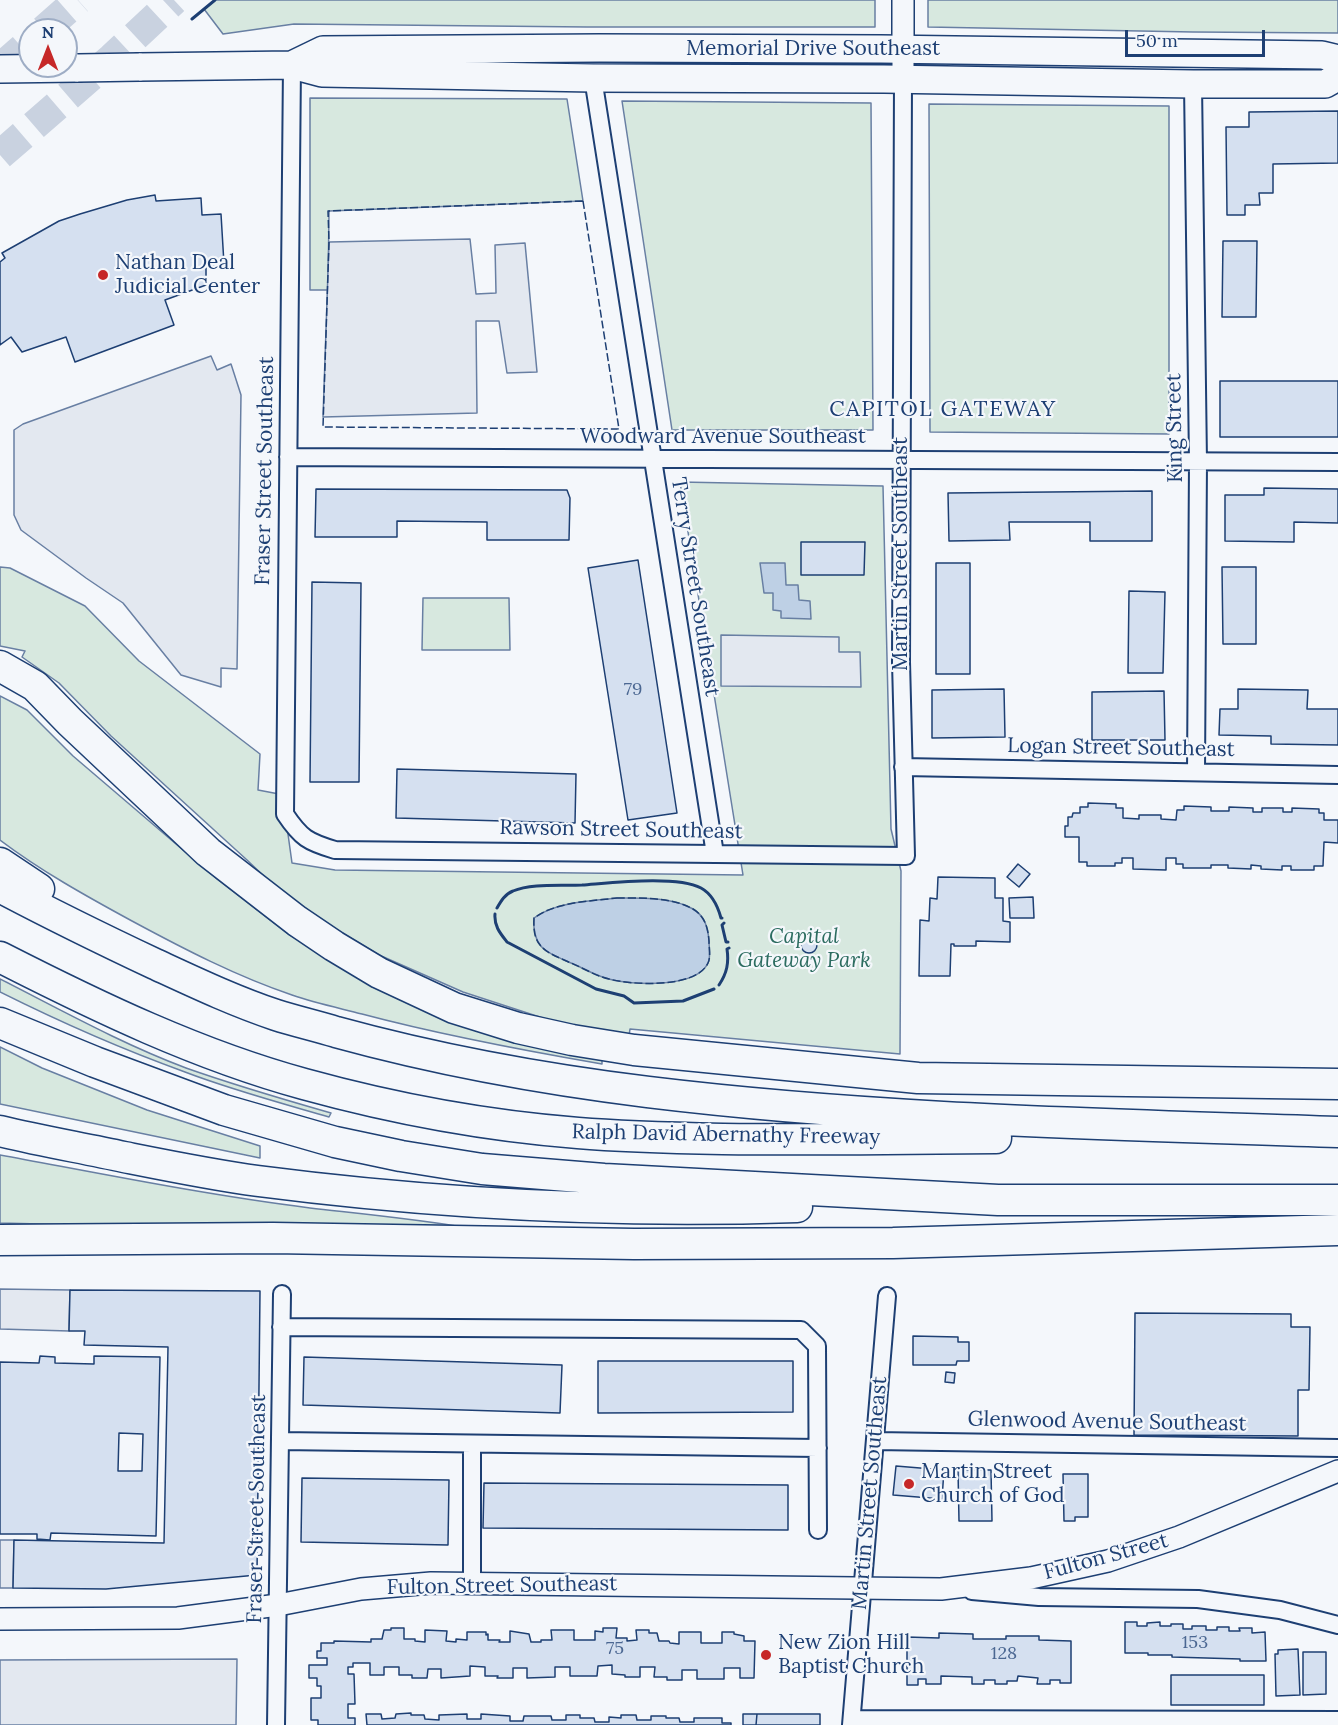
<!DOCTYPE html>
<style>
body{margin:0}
#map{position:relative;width:1338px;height:1725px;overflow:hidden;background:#f4f7fb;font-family:Lora,serif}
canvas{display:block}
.north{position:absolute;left:18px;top:18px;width:60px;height:60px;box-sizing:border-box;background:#f4f7fb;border:2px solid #9eadc5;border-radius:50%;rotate:0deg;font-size:16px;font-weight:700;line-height:24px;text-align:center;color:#1d3f73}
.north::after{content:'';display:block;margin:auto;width:21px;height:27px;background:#c62828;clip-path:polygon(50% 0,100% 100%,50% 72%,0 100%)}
.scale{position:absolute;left:1125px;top:30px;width:140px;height:27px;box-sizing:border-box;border:3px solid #1d3f73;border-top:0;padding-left:8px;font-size:18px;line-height:21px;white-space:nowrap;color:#1d3f73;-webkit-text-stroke:4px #f4f7fb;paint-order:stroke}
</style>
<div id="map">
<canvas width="1338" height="1725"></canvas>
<div class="north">N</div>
<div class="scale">50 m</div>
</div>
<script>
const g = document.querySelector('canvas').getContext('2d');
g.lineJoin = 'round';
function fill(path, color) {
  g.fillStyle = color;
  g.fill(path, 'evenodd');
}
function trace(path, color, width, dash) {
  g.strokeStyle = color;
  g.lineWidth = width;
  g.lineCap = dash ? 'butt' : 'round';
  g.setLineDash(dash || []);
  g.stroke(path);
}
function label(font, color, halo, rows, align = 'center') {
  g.font = font + ' Lora,serif';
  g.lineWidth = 4.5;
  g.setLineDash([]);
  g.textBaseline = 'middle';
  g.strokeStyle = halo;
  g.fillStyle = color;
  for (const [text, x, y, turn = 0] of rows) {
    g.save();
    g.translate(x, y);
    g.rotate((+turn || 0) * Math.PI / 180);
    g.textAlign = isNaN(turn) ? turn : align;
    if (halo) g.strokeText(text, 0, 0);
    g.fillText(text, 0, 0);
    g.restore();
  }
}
const green = new Path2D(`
 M215,0H875V27H587L294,24L223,34L204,9Z
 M928,0H1338V33L1193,32L928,27Z
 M310,98L567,99L583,201L329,211L328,290H310Z
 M622,101L871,103L873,430H672Z
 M929,104L1169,106V434L930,432Z
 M680,482L883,486L891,829L901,871L900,1054L630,1029L629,1036L558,1023L463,992L379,955L292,903L247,860L111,736L59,683L22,657L25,651L0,646V567L10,568L85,606L139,661L260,754L258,790L279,794L287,827L292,863L335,870L743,875Z
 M423,598H509L510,650H422Z
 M0,696L27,710L73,756L217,879L288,934L351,970L602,1057V1064C521,1050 441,1035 362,1014C339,1008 315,1003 292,995C236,976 184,949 132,921C86,896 41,871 0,840Z
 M0,979C61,1010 122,1044 186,1068C234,1085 282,1099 331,1113L329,1117C281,1103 232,1090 185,1072C121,1049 60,1022 0,992Z
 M0,1047L42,1068L147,1110L260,1146V1158L0,1104Z
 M0,1155C103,1174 206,1195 310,1208C363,1214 416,1219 469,1228L81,1225L0,1223Z`);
const parking = new Path2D(`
 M470,239L476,294L496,293L495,245L525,243L537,372L507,373L499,321H476L477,413L323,417L329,242Z
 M211,356L217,370L231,364L241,395L237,669L221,668V687L181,675L123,603L86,578L21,530L14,515V430L23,424Z
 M721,635L839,637V652H860L861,687L721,686Z
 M0,1289L70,1290L69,1331L0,1329Z
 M0,1540H14L13,1588H0Z
 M237,1659L236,1725H0V1660Z`);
const water = new Path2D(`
 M760,563H785L786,585H798L799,600L810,601L811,619L781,618V611L773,610V593H764Z
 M617,898C641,898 672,897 693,909C705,916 708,928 709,941C709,948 711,957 708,963C696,989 631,985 609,979C596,976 583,968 571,963C546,952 532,948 534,918C555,902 591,901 617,898Z`);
const building = new Path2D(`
 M1338,111V163L1273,164V193H1259L1260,205H1245V215H1227L1226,127H1249V112Z
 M155,195L156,201L201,198L202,215L221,214L224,264L206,265V285L165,300L174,325L75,362L66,337L22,352L11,337L0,345V262L5,258L2,253L59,221L80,214L127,200Z
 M1223,241H1257L1256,317H1222Z
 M1220,381H1338V437H1220Z
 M1264,488L1338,489V523L1294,522V542L1225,541V495H1264Z
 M316,489L567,490L570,498L569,540H487V522L397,521V537H315Z
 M1152,491V541H1090V522H1009L1010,540L949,541L948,493Z
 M801,542H865L864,575H801Z
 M638,560L677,813L628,820L588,568Z
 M936,563H970V674H936Z
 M1222,567H1256V644H1223Z
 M312,582L361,583L359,782H310Z
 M1129,591L1165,592L1163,673H1128Z
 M1004,689L1005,737L932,738V690Z
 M1238,689L1308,690L1307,709H1338V745L1271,744V736L1219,735L1220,709H1238Z
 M1164,691L1165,740H1092V692Z
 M397,769L576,774L575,823L396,818Z
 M1088,803L1116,804V808H1123V818L1139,819V815H1161V819L1176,820L1177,810H1184V806L1211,807V811H1229V807L1253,808V812H1262V808H1283V812H1292V808L1319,809V813H1324V820H1338V843L1324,842L1323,866H1314V870H1291V866H1282V870L1261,869V866L1251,865V869L1228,868V865H1211V868H1183V864H1176V858H1166V870L1133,869V858H1122V863H1115V866H1087V862H1079V837H1065V826H1068V817H1072L1073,813H1080V807H1088Z
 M1018,864L1030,874L1019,887L1007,877Z
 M938,877L995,878V898H1003V921L1010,922V942L976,941V946H954V944H951L950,976H919L920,920L929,921L930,898L937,899Z
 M1033,897L1034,918H1010L1009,898Z
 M801 945a8 8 0 1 1 16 0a8 8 0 1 1-16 0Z
 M70,1290L260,1291L257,1575L106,1589L13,1588L14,1540L164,1543L168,1347L84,1345L85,1331H69Z
 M1135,1313L1291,1314V1327H1310L1309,1390H1298V1436L1134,1435Z
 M913,1336L958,1337V1342H969V1361H957L956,1365H913Z
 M40,1356L55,1357V1363L94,1364V1356L160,1357L156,1536L51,1533L50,1540L37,1539V1534H0V1362L39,1363ZM119,1433L143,1434L142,1471H118Z
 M304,1357L562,1365L560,1413L303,1405Z
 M598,1361H793V1412L598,1413Z
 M946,1372L955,1373L954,1383L945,1382Z
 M896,1466L944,1470L942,1499L893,1495Z
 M958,1470H991L992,1521H959Z
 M1063,1474H1088V1517H1075V1521H1064Z
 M302,1478L449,1480L448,1545L301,1542Z
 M484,1483L788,1485V1530L483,1528Z
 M1125,1622H1137V1626H1147V1623L1160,1622V1626H1171V1624H1183V1629H1192V1626H1206V1630H1217V1627H1229V1631H1240L1239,1628H1252V1633L1265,1632L1266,1661H1240V1659L1172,1657V1655H1148V1653H1125Z
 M391,1628H404V1639H415V1641L425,1642V1630L447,1631L446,1641L456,1642V1639L467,1640V1632H486V1635L488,1634V1640H500L499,1642H510V1631L529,1634L531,1642H541V1640H552L551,1630H574V1640H595V1631L603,1632V1628H617L616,1638H627V1641L637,1640L636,1630H649V1633H657L659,1641H669L670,1643L679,1644V1632H701V1643H722V1632H734V1634L744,1636V1641H755L754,1678H740V1668H724V1679H697V1670H682V1680H667V1677H654L655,1667H640V1677H625V1675L612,1674V1665L598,1666L597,1676H570V1667H555V1677L527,1678V1668H513V1678H497L498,1676H485V1667L470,1666V1676L441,1678V1669H428L427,1678H412V1675H399V1667H384V1675H370V1663H353V1667H348V1674H354L355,1704H348V1718H355V1725H318V1720H311V1698H321V1686H317V1678H309V1665H327V1658H317V1651H321V1643H334V1641L371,1642V1639H382L384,1630H391Z
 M939,1633L973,1634V1639H1006V1636H1039V1640L1071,1641V1683H1060V1680H1050V1684H1037L1038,1678L1018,1676L1017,1681H1007V1684H995V1680H984V1684H972V1677L941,1676V1684H926V1679H918V1685H907V1637L939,1638Z
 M1298,1649L1300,1695L1276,1696L1275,1654H1278V1650Z
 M1303,1652H1326V1694L1303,1695Z
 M1171,1675H1264V1705H1171Z
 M411,1713V1715H424L425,1719L439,1720V1715L467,1714V1719H481V1714L510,1716V1721H523L524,1716H551L552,1720H566V1715H580V1718H594L595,1722H609V1717L621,1718V1715H636L637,1720H651V1716H666V1718H679L680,1722H694V1718H722V1723H731V1725H367L366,1714H381L382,1719L395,1718L396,1714Z
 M743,1714H757L756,1725H743Z
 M757,1714H820V1725H756Z`);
const motorwayTunnel = new Path2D(`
 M44,30L78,0
 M0,68L30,42
 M0,155L112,58L174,0`);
const minor = new Path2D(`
 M292,65L285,814C301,838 308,842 335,850L906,856L901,662L903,79
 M593,78L715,854
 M1193,84L1198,462L1196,772
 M288,457L1338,462
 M903,767L1338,775
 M281,1327L801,1330L817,1346L818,1530
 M280,1441L818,1448
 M875,1441L1338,1448
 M472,1583V1444
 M972,1591L1039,1597L1198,1599L1280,1610L1338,1625
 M852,1719L1338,1720
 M276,1725L282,1294
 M851,1725L887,1296`);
const tertiary = new Path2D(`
 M903,0V79
 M0,1619L178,1618L278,1605L361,1589L431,1583L941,1589L1031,1578L1108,1561L1179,1537L1338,1471`);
const primary = new Path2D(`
 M292,65L323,50L599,48L881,49L1322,55L1338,59
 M139,67L292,65L322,73L593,78L884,79L1193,84H1325L1338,77
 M0,69L78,68`);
const motorway = new Path2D(`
 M0,666L35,686L70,722L208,852L297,921L334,946L379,973L454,1008L518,1028L572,1040L634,1050L918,1078L1338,1084
 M0,863L39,889
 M0,887C51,914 102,939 155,964C194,982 234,1001 276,1015C295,1021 316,1026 336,1032C438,1060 542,1079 648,1092C877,1120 1108,1124 1338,1132
 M0,957C98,1007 198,1055 304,1084C391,1108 489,1126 578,1133C626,1137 674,1138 723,1139C814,1140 905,1139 996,1138
 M0,1023L95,1062L224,1110L335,1142L401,1156L482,1169L604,1179L998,1200H1338
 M0,1131C41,1141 83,1148 124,1157C169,1166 213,1175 258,1181C436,1204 618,1213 797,1207
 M0,1240L273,1238L634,1244L893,1243L1338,1230`);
const primaryBridge = new Path2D(`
 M78,68L139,67`);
const fence = new Path2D(`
 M583,201L619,429L323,427L329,242L328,211Z
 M617,898C641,898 672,897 693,909C705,916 708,928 709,941C709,948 711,957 708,963C696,989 631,985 609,979C596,976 583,968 571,963C546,952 532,948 534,918C555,902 591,901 617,898Z`);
const wall = new Path2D(`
 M192,19L215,0
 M497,908C501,901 505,894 513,891C531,883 561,886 582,885C610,883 677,875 701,888C712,894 718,907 721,918H722
 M495,914C494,926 500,933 507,942L596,989L624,996L634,1003L683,1001L714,989
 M724,923L722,925L726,942H728
 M719,985C727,973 729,963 727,949L729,948`);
const markers = [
 [103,275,6,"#c62828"],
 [909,1484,6,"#c62828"],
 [766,1655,6,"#c62828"]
];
const numberNames = [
 ["79",633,690],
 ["153",1195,1643],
 ["75",615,1649],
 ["128",1004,1654]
];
const streetNames = [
 ["Memorial Drive Southeast",813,49],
 ["King Street",1175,428,-91],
 ["Woodward Avenue Southeast",723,437],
 ["Fraser Street Southeast",265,471,-89],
 ["Martin Street Southeast",901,554,-90],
 ["Terry Street Southeast",695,587,81],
 ["Logan Street Southeast",1121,748,1],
 ["Rawson Street Southeast",621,830,1],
 ["Ralph David Abernathy Freeway",726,1135,1],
 ["Glenwood Avenue Southeast",1107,1422,1],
 ["Martin Street Southeast",870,1493,-85],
 ["Fraser Street Southeast",257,1509,-89],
 ["Fulton Street",1106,1557,-15],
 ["Fulton Street Southeast",502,1586,-1]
];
const poiNames = [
 ["Nathan Deal",115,263],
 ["Judicial Center",115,287],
 ["Martin Street",921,1472],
 ["Church of God",921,1496],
 ["New Zion Hill",778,1643],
 ["Baptist Church",778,1667]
];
const parkNames = [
 ["Capital",804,937],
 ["Gateway Park",804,961]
];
const neighbourhoodNames = [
 ["CAPITOL GATEWAY",943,410]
];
fill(green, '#d7e8df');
trace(green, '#687fa3', 1.5);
fill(parking, '#e3e8f0');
trace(parking, '#687fa3', 1.5);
fill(water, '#bed0e5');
trace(water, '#687fa3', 1.5);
fill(building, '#d5e0f0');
trace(building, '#1d3f73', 1.5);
trace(motorwayTunnel, '#c9d2e0', 30, [30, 15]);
trace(minor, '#1d3f73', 20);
trace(tertiary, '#1d3f73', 24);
trace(primary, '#1d3f73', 30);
trace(motorway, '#1d3f73', 33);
trace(minor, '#f4f7fb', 16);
trace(tertiary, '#f4f7fb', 21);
trace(primary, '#f4f7fb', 27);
trace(motorway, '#f4f7fb', 30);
trace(primaryBridge, '#1d3f73', 30, []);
trace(primaryBridge, '#f4f7fb', 27);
trace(fence, '#1d3f73', 1.5, [8, 3]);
trace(wall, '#1d3f73', 3);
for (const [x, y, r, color] of markers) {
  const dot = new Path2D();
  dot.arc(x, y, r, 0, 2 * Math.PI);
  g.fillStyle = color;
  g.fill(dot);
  trace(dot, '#f4f7fb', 2);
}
label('18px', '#4b6792', null, numberNames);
label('21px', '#1d3f73', '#f4f7fb', streetNames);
label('21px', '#1d3f73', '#f4f7fb', poiNames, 'left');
label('italic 21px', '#2c6c60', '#f4f7fb', parkNames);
g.letterSpacing = '1.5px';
label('22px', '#1d3f73', '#f4f7fb', neighbourhoodNames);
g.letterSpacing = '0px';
</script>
